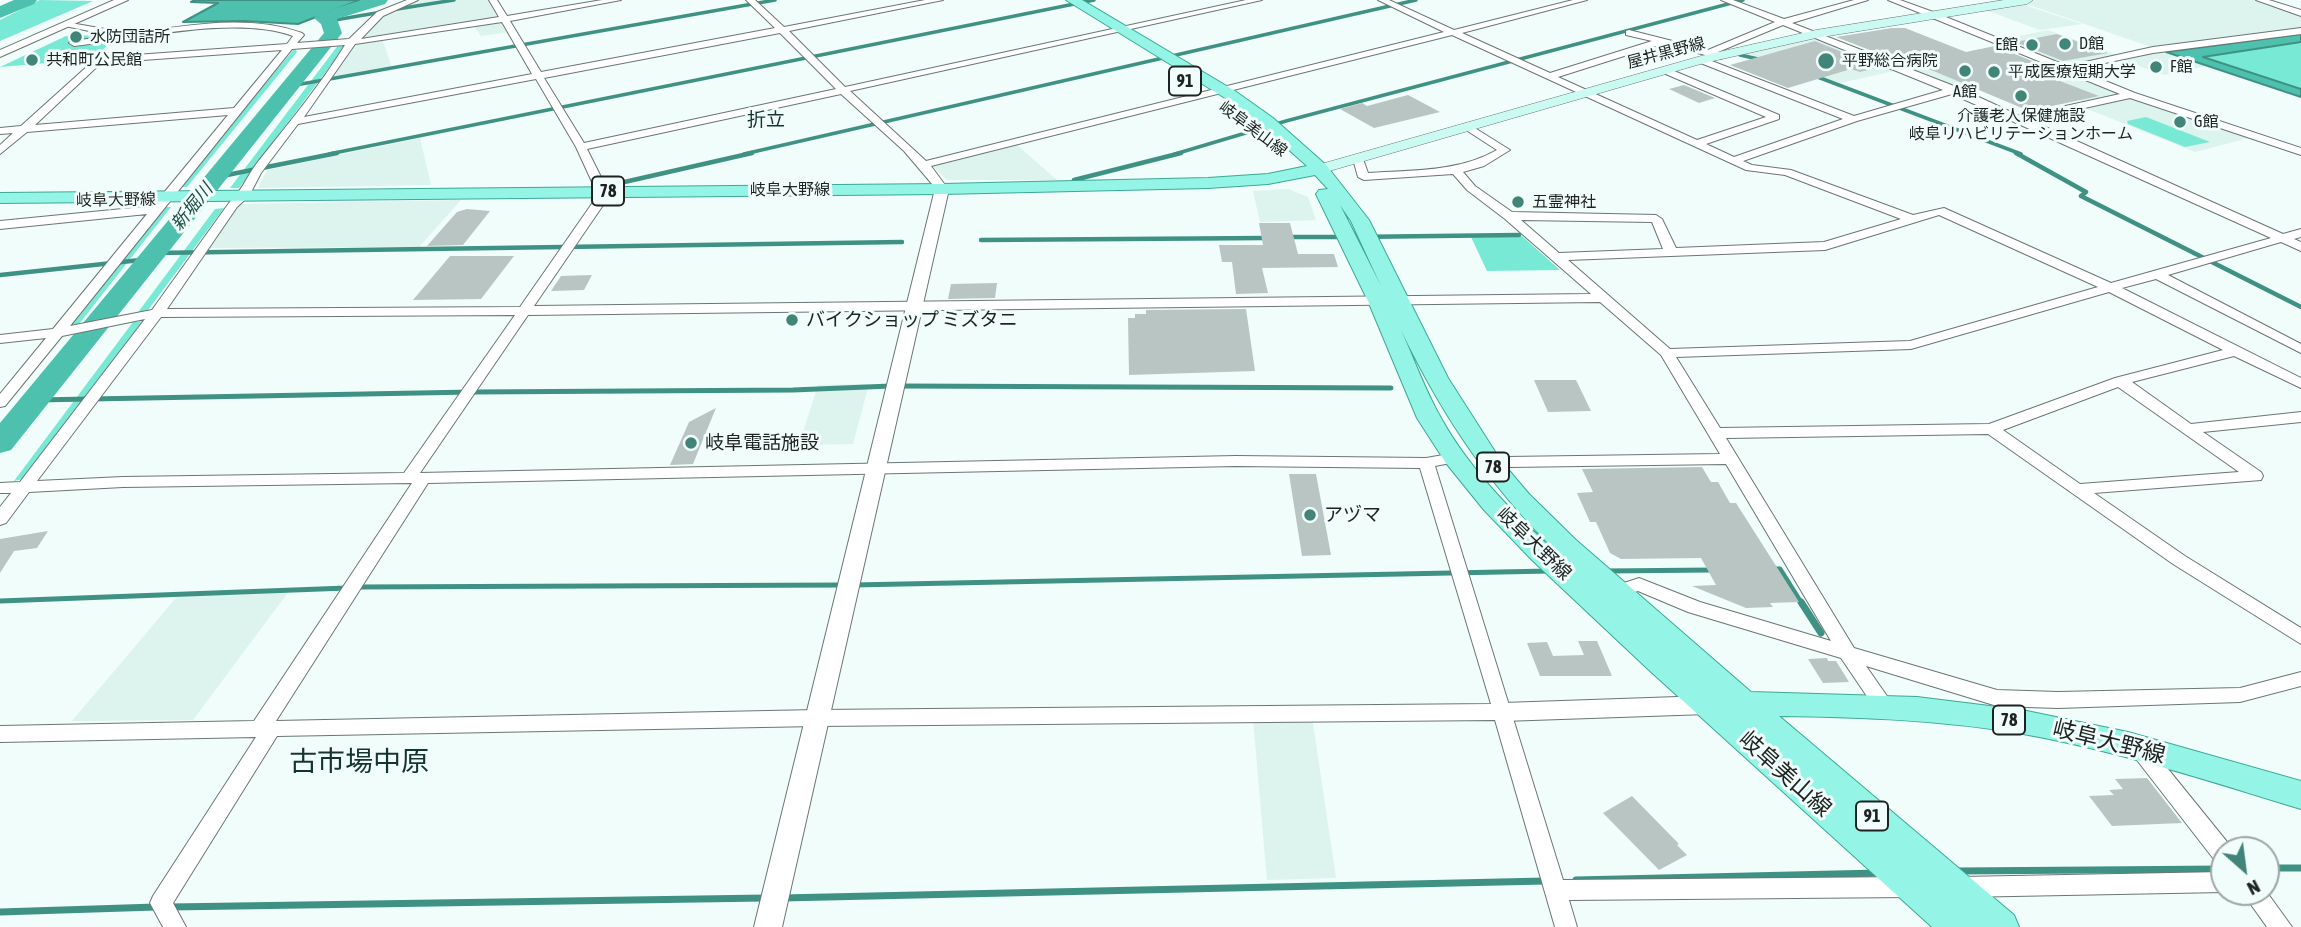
<!DOCTYPE html>
<meta charset="utf-8">
<style>
body{margin:0}
#map{position:relative;width:2301px;height:927px;overflow:hidden;background:#f0fdfa;font-family:"Asap Condensed",sans-serif}
canvas{display:block}
.north{position:absolute;left:2210px;top:836px;width:70px;height:70px;box-sizing:border-box;background:#f0fdfa;border:2px solid #9ca6a4;border-radius:50%;rotate:152deg;font-size:19px;font-weight:700;line-height:28px;text-align:center;color:#1e2322}
.north::after{content:'';display:block;margin:auto;width:24px;height:32px;background:#418579;clip-path:polygon(50% 0,100% 100%,50% 72%,0 100%)}
</style>
<div id="map">
<canvas width="2301" height="927"></canvas>
<div class="north">N</div>
</div>
<script>
const g = document.querySelector('canvas').getContext('2d');
g.lineJoin = 'round';
function fill(path, color) {
  g.fillStyle = color;
  g.fill(path, 'evenodd');
}
function trace(path, color, width, dash) {
  g.strokeStyle = color;
  g.lineWidth = width;
  g.lineCap = dash ? 'butt' : 'round';
  g.setLineDash(dash || []);
  g.stroke(path);
}
function label(font, color, halo, rows, align = 'center') {
  g.font = font + ' "Asap Condensed","Noto Sans JP",sans-serif';
  g.lineWidth = 6;
  g.setLineDash([]);
  g.textBaseline = 'middle';
  g.strokeStyle = halo;
  g.fillStyle = color;
  for (const [text, x, y, turn = 0] of rows) {
    g.save();
    g.translate(x, y);
    g.rotate((+turn || 0) * Math.PI / 180);
    g.textAlign = isNaN(turn) ? turn : align;
    if (halo) g.strokeText(text, 0, 0);
    g.fillText(text, 0, 0);
    g.restore();
  }
}
const built = new Path2D(`
 M419,0H489L509,32L481,36L472,23L382,38L392,68L332,77L354,45L363,39L385,14Z
 M2033,0H2256L2301,15V30L2157,49L2021,2Z
 M2021,4L2082,24L2040,30L1985,10Z
 M2048,30L2119,56L2063,67L2000,40Z
 M1812,36L1903,69L1840,83L1740,54Z
 M1980,49L2016,63L2038,59L2124,94L2085,102L2023,78L1960,91L1905,66Z
 M2156,51L2161,52L2206,66L2164,75L2120,59Z
 M2130,96L2253,137L2195,152L2080,106Z
 M420,138L431,185L258,188L267,170Z
 M1017,145L1057,180H947L932,166Z
 M1288,189L1308,197L1316,220L1260,222L1253,191Z
 M461,200L419,247L208,248L240,204Z
 M869,384L853,444L799,445L818,385Z
 M289,591L193,720L72,721L181,592Z
 M1312,717L1336,878L1267,880L1253,719Z`);
const green = new Path2D(`
 M40,0L93,1L0,41V20Z
 M2301,34V97L2165,52Z
 M100,35L89,44L111,42L93,59L0,67L66,36Z
 M339,44L345,46L239,188H230Z
 M295,48L297,52L187,187H179Z
 M2146,117L2210,142L2185,147L2128,124L2127,121Z
 M162,207H171L79,324H71Z
 M224,208L145,314L136,315L215,209Z
 M1522,236L1560,270L1487,271L1471,237Z
 M143,321L27,478L14,481L133,322Z`);
const water = new Path2D(`
 M195,0H360L298,24L244,21L183,22L218,3L191,2Z
 M2301,34V42L2203,57L2301,89V97L2166,52Z`);
const streamFar3 = new Path2D(`
 M391,10L454,0
 M329,21L382,12
 M1740,55L1758,59
 M1815,76L2021,154
 M290,86L775,0
 M329,154L1094,0
 M744,154L1416,0
 M1175,154L1286,121L1743,0`);
const streamFar2 = new Path2D(`
 M2016,153L2086,192L2081,196L2301,307
 M217,177L337,153
 M1074,180L1181,153
 M620,183L752,153
 M1288,237H1341
 M1351,237L1519,235
 M981,240L1267,238
 M155,253L902,242
 M0,275L150,259`);
const streamFar1 = new Path2D(`
 M901,386L1391,388
 M36,400L473,392L793,390L891,386
 M1774,569H1780L1802,604
 M1606,571L1711,570
 M853,585L1550,571
 M356,587L844,585
 M0,601L347,588`);
const stream = new Path2D(`
 M1801,602L1821,633
 M2266,868H2301
 M1958,871L2224,869
 M1576,880L1878,873
 M782,898L1545,881
 M170,907L765,898
 M0,912L156,907`);
const river = new Path2D(`
 M14,0H37L34,4L0,18V6Z
 M362,0H388L385,4L337,19L342,33L339,37L11,450L0,453V423L324,33L321,24L314,18L317,14Z`);
const building = new Path2D(`
 M1892,28H1905L1966,52L1995,46L2047,67L2031,70L2099,96L2029,111L1905,59L1898,61L1836,37Z
 M2057,34L2108,53L2063,61L2015,42Z
 M1815,41L1879,67L1860,72L1851,69L1788,88L1730,65Z
 M1684,85L1715,98L1699,103L1669,89Z
 M1408,95L1440,112L1374,128L1340,109L1362,103L1367,106Z
 M467,209L490,211L463,245L427,246L457,212Z
 M1259,223H1290L1298,254H1334L1338,267L1262,268L1268,293L1236,294L1232,262H1222L1219,245H1263Z
 M450,256H514L481,299L413,300Z
 M592,275L584,290L551,291L561,276Z
 M997,283L995,298L948,299L951,284Z
 M1246,309L1255,371L1129,375L1128,318H1135V314H1146V310Z
 M1534,380H1576L1591,411L1548,412Z
 M716,408L693,464L670,465L689,422Z
 M1702,467L1711,482H1718L1730,503H1736L1799,602L1770,603L1773,607L1746,608L1692,586L1716,585L1701,558L1621,559L1610,553L1596,522H1590L1577,493L1593,492L1582,469Z
 M1289,474H1316L1331,555L1302,556Z
 M48,531L37,548L14,551L0,573V539Z
 M1578,641H1597L1612,676H1540L1527,643L1547,642L1553,656L1584,655Z
 M1827,658L1828,661H1836L1849,682L1823,683L1808,659Z
 M2147,778L2182,823L2112,826L2089,796L2114,795L2109,790L2123,789L2115,779Z
 M1632,796L1679,844L1677,845L1687,855L1659,870L1603,813Z`);
const minor = new Path2D(`
 M407,0H418L383,16L361,39L499,17L489,0H497L507,16L602,0H621L510,21L541,72L775,28L746,0H755L784,27L925,0H943L789,31L845,87L1246,0H1262L850,91L926,161L1444,32L1378,0H1389L1454,30L1573,0H1587L1462,33L1550,73L1652,41L1626,35V31L1629,30L1708,50L1775,22L1721,0H1733L1784,19L1854,0H1868L1792,23L1959,88L2020,116L2120,94L1888,0H1900L1936,13L2067,66L2153,47L2301,28V34L2153,53L2076,69L2135,93L2301,148V155L2130,98L2030,120L2283,234L2301,229V237L2294,239L2301,242V251L2281,242L2168,275L2301,344V353L2156,279L2122,288L2301,378V388L2234,356L2132,382L2191,424L2301,412V422L2203,432L2261,472L2263,476L2261,480L2094,493L2185,556L2301,628V644L2173,564L1988,434L1726,438L1854,648L1997,690L2058,692L2240,688L2301,672V686L2240,702L2058,708L1997,706L1866,666L1896,709L1893,714L1886,717L1879,714L1841,658L1688,612L1638,591L1615,598L1609,596L1606,592L1609,588L1639,578L1700,602L1831,641L1726,464L1509,467L1493,472L1487,471L1485,467L1487,463L1507,457L1720,454L1661,355L1600,302L528,315L420,473L1236,456L1426,458L1455,453L1461,455L1463,458L1461,461L1435,466L1563,880L1909,877L1917,880L1920,887L1917,894L1909,897L1569,900L1577,927H1555L1495,720L817,726L277,736L173,903L186,927H163L150,903L153,896L256,737L0,742V726L254,721L412,483L123,487L29,492L6,523L0,525V507L11,493H0V483L20,482L145,319L62,336L5,406L0,407V394L46,338L0,343V335L53,329L147,214L0,229V221L153,206L228,115L27,132L0,154V145L13,133L0,134V128L21,126L102,53H108V57L287,44L293,36C235,15 136,39 74,46L69,43L71,41L113,36L65,26V22L116,31L118,33L114,36C174,28 243,12 302,33L304,35L297,43L349,39L377,12ZM502,22L532,74L304,117L355,44ZM1783,25L1943,90L1854,116L1704,58H1698V62L1843,119L1734,157L1706,144L1779,119V115L1667,68H1661V72L1766,117L1697,140L1558,77L1662,44L1721,59L1726,56L1718,52ZM780,33L836,89L584,143L544,78ZM1452,35L1746,170L1785,175L1901,219L1824,242L1676,248L1662,219L1656,215L1512,212L1475,186L1463,172L1484,166L1510,150L1470,125L1466,126V130L1497,150C1458,172 1413,170 1368,173L1363,159L1358,156L1353,159L1358,177L1364,180L1453,174L1467,190L1505,219L1591,294L534,306L610,195L587,149L841,94L904,151L938,191L942,192L948,189L931,166ZM345,45C319,87 288,124 257,163C247,176 242,191 229,203L152,310L70,326L292,49ZM282,50L234,108L35,125L101,63ZM536,79L576,147L598,195L520,307L167,309L237,207L249,196L261,173L298,124ZM1952,94L2271,238L2111,283L1944,208L1913,215L1791,170L1752,165L1743,161L1857,121ZM1939,215L2098,287L1910,341L1670,349L1568,260L1825,250ZM1521,220L1652,222L1663,249L1559,253ZM2109,292L2223,350L2115,378L1989,424L1720,428L1676,357L1911,349ZM515,315L404,473L123,477L37,481L161,317ZM2118,387L2239,472L2080,484L2003,430ZM1236,466L1420,468L1491,704L817,710L276,721L428,483Z
 M2256,0H2269L2301,10V16Z
 M2140,741L2147,743L2232,848L2224,850V865L2216,862L2133,755L2130,749L2133,743Z
 M2224,872V892L1960,897L1952,894L1949,887L1952,880L1960,877Z
 M2266,891L2292,927H2267L2242,892Z`);
const tertiary = new Path2D(`
 M114,0H128L0,57V50Z
 M942,185L949,189L782,927H754L935,189Z
 M1707,696L1715,698L1719,705L1715,712L1707,714L1503,721L1495,719L1491,712L1495,705L1503,703Z`);
const secondary = new Path2D(`
 M2004,0H2033L2027,4L1816,38L1704,63L1326,172L1320,174L1312,169L1314,166L1701,56L1816,30Z`);
const primary = new Path2D(`
 M1066,0H1082L1235,91L1273,118L1326,165L1369,220L1448,378L1501,461L1529,494L1576,540L1751,692L1917,697L2022,710L2128,732L2301,781V809C2209,781 2118,751 2023,734C1943,720 1861,717 1779,716L2014,915L2019,927H1932L1649,670L1532,560L1484,510L1446,463L1417,418L1368,301L1316,194L1319,190L1328,189L1315,175L1268,184L1208,188L942,194L0,203V193L942,184L1208,178L1268,174L1307,166L1261,125L1225,98ZM1340,205L1351,221L1381,286ZM1401,330C1446,423 1494,492 1569,564C1522,522 1472,474 1441,418C1425,390 1414,359 1401,330Z`);
const markers = [
 [76,37,7,"#418579"],
 [2065,44,7,"#418579"],
 [2032,45,7,"#418579"],
 [32,60,7,"#418579"],
 [1826,61,9,"#418579"],
 [2156,67,7,"#418579"],
 [1965,71,7,"#418579"],
 [1994,72,7,"#418579"],
 [2021,96,7,"#418579"],
 [2180,122,7,"#418579"],
 [1518,202,7,"#418579"],
 [792,320,7,"#418579"],
 [691,443,7,"#418579"],
 [1310,515,7,"#418579"]
];
const farPoinames = [
 ["水防団詰所",90,37],
 ["D館",2079,44],
 ["E館",2018,45,"right"],
 ["共和町公民館",46,60],
 ["平野総合病院",1842,61],
 ["F館",2170,67],
 ["平成医療短期大学",2008,72],
 ["A館",1965,92,"center"],
 ["介護老人保健施設",2021,116,"center"],
 ["岐阜リハビリテーションホーム",2021,134,"center"],
 ["G館",2194,122],
 ["五霊神社",1532,202]
];
const farStreetnames = [
 ["屋井黒野線",1666,53,-15],
 ["岐阜美山線",1253,129,37],
 ["岐阜大野線",790,190],
 ["岐阜大野線",116,200,-1]
];
const shields = [
 [1185,81,32],
 [608,191,32],
 [1493,467,32],
 [2009,720,32],
 [1872,816,32]
];
const shieldNames = [
 ["91",1185,81],
 ["78",608,191],
 ["78",1493,467],
 ["78",2009,720],
 ["91",1872,816]
];
const farWaternames = [
 ["新堀川",192,207,-51]
];
const farQuarternames = [
 ["折立",766,120]
];
const poiNames = [
 ["バイクショップ ミズタニ",806,320],
 ["岐阜電話施設",705,443],
 ["アヅマ",1324,515]
];
const streetNames = [
 ["岐阜大野線",1534,544,44]
];
const nearStreetnames = [
 ["岐阜大野線",2109,742,14],
 ["岐阜美山線",1785,774,42]
];
const nearQuarternames = [
 ["古市場中原",359,762]
];
fill(built, '#ddf3ee');
fill(green, '#78e9d4');
fill(water, '#4dc1ad');
trace(water, '#3f9283', 2);
trace(streamFar3, '#3f9283', 3.5);
trace(streamFar2, '#3f9283', 4.5);
trace(streamFar1, '#3f9283', 5);
trace(stream, '#3f9283', 7);
fill(river, '#4dc1ad');
fill(building, '#b9c5c2');
trace(minor, '#6b7674', 2);
trace(tertiary, '#6b7674', 2);
trace(secondary, '#6b7674', 1);
trace(primary, '#3da896', 2);
fill(minor, '#fff');
fill(tertiary, '#fff');
fill(secondary, '#cafaf2');
fill(primary, '#94f5e6');
for (const [x, y, r, color] of markers) {
  const dot = new Path2D();
  dot.arc(x, y, r, 0, 2 * Math.PI);
  g.fillStyle = color;
  g.fill(dot);
  trace(dot, '#f0fdfa', 2.5);
}
label('16px', '#1e2322', '#f0fdfa', farPoinames, 'left');
label('16px', '#1e2322', '#f0fdfa', farStreetnames);
for (const [x, y, w] of shields) {
  const box = new Path2D();
  box.roundRect(x - w / 2, y - 14.5, w, 29, 5);
  g.fillStyle = '#f0fdfa';
  g.fill(box);
  trace(box, '#1e2322', 2);
}
label('bold 18px', '#1e2322', null, shieldNames);
label('italic 18px', '#1c4e45', '#f0fdfa', farWaternames);
label('19px', '#14342e', '#f0fdfa', farQuarternames);
label('19px', '#1e2322', '#f0fdfa', poiNames, 'left');
label('19px', '#1e2322', '#f0fdfa', streetNames);
label('23px', '#1e2322', '#f0fdfa', nearStreetnames);
label('28px', '#14342e', '#f0fdfa', nearQuarternames);
</script>
